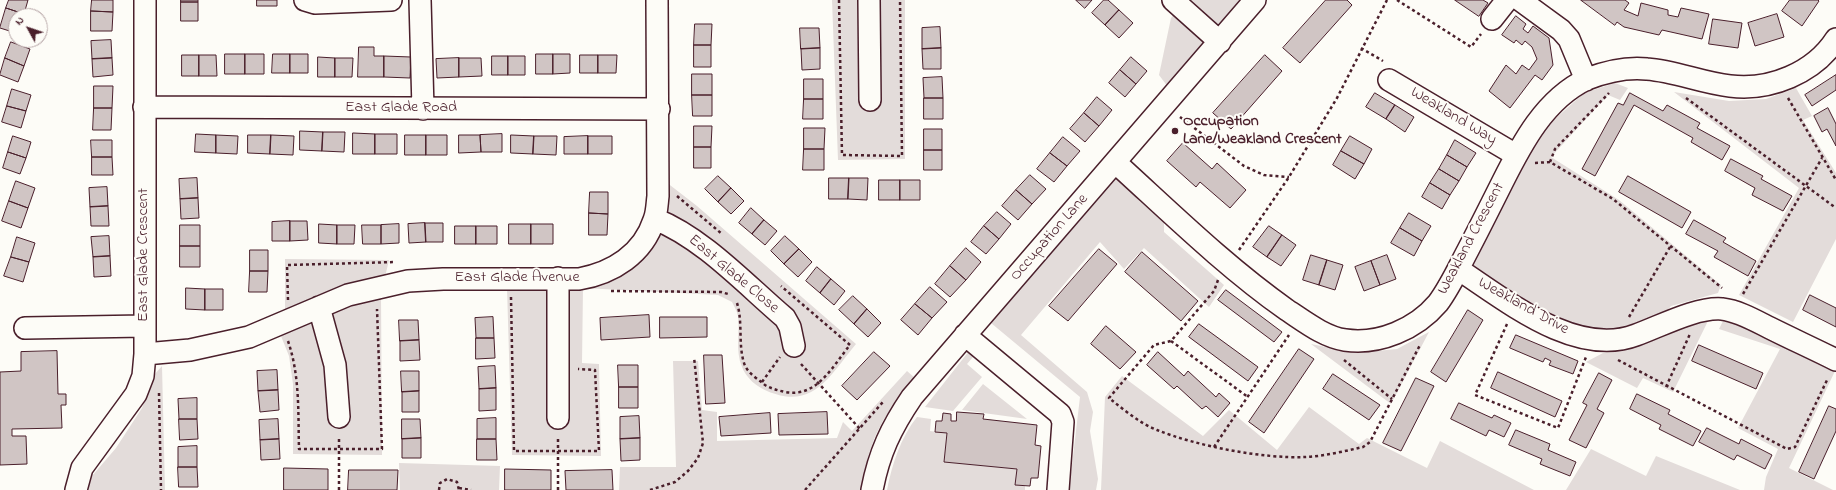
<!DOCTYPE html>
<style>
body{margin:0}
#map{position:relative;width:1836px;height:490px;overflow:hidden;background:#fdfcf7;font-family:"Indie Flower",sans-serif}
canvas{display:block}
.north{position:absolute;left:8px;top:8px;width:40px;height:40px;box-sizing:border-box;background:#fdfcf7;border:1px solid #b5a4a5;border-radius:50%;rotate:310deg;font-size:11px;font-weight:700;line-height:16px;text-align:center;color:#4a1f2b}
.north::after{content:'';display:block;margin:auto;width:14px;height:18px;background:#4a1f2b;clip-path:polygon(50% 0,100% 100%,50% 72%,0 100%)}
</style>
<div id="map">
<canvas width="1836" height="490"></canvas>
<div class="north">N</div>
</div>
<script>
const g = document.querySelector('canvas').getContext('2d');
g.lineJoin = 'round';
function fill(path, color) {
  g.fillStyle = color;
  g.fill(path, 'evenodd');
}
function trace(path, color, width, dash) {
  g.strokeStyle = color;
  g.lineWidth = width;
  g.lineCap = dash ? 'butt' : 'round';
  g.setLineDash(dash || []);
  g.stroke(path);
}
function label(font, color, halo, rows, align = 'center') {
  g.font = font + ' "Indie Flower",sans-serif';
  g.lineWidth = 4;
  g.setLineDash([]);
  g.textBaseline = 'middle';
  g.strokeStyle = halo;
  g.fillStyle = color;
  for (const [text, x, y, turn = 0] of rows) {
    g.save();
    g.translate(x, y);
    g.rotate((+turn || 0) * Math.PI / 180);
    g.textAlign = isNaN(turn) ? turn : align;
    if (halo) g.strokeText(text, 0, 0);
    g.fillText(text, 0, 0);
    g.restore();
  }
}
const green = new Path2D(`
 M832,0H905V159L838,160Z
 M1186,0H1243L1168,87L1159,75L1171,18Z
 M1615,83L1628,88L1620,100L1608,95L1551,157L1619,200L1721,285L1718,293L1671,306L1662,317L1609,330L1566,323L1507,292L1471,265L1533,145L1555,119L1584,93Z
 M1796,88L1812,116L1803,120L1836,173V239L1793,322L1739,295L1799,188L1674,92L1729,101L1766,99Z
 M1117,178L1164,221V232L1224,285L1209,307L1144,248L1124,269L1100,242L1021,335L1087,392L1093,412L1090,431L1098,479L1096,490H1069L1080,397L991,323Z
 M666,182L697,206L856,344C830,375 814,411 767,391C757,387 746,378 742,367C735,350 740,333 738,316C737,311 734,306 732,302L718,295L583,288L582,363L599,364L601,456L512,455L507,288L618,275Z
 M285,259L389,260L381,294L382,455L293,454V384L289,356L279,331L285,315Z
 M1708,321L1673,392L1643,378L1637,388L1586,362L1603,353L1630,347L1680,326Z
 M1723,321L1754,329L1835,371L1789,468L1833,490H1764L1766,477L1778,449L1738,428L1780,349L1719,329Z
 M1429,332L1391,404L1311,344L1356,353L1397,349Z
 M973,346L978,351L967,364L982,377L953,411L925,407Z
 M673,361H698L702,410L717,412V441L837,438L843,422L852,431L907,371L916,379C897,398 879,422 871,448C866,461 864,476 861,490H619L620,467H676Z
 M162,366L165,490H88L92,476L116,448L142,408L154,375Z
 M1122,376L1203,436L1229,410L1277,450L1309,407L1359,444L1367,438L1427,468L1440,441L1534,490H1101L1105,397Z
 M983,384L1027,419L962,410Z
 M917,417L931,419L930,431L947,433L944,462L1017,469L1015,485L1025,486V490H887C892,464 901,437 917,417Z
 M1591,449L1646,476L1656,456L1740,490H1566Z
 M399,463L500,466L499,490H400Z`);
const building = new Path2D(`
 M9,0H28L24,14L6,8Z
 M92,0H113V12L91,11Z
 M181,0H198V2H181Z
 M257,0H277V6H257Z
 M1076,0H1092L1085,8Z
 M1104,0H1108L1119,10L1105,25L1092,13Z
 M1326,0H1347L1352,5L1300,63L1283,48Z
 M1455,0H1483L1488,3L1479,16Z
 M1581,0H1625L1629,3L1624,10L1638,16L1641,3L1668,10V15L1678,17L1681,8L1709,14L1702,39L1662,30L1659,35L1624,27L1617,22L1615,25Z
 M1790,0H1818L1819,1L1802,26L1782,11Z
 M181,2H198V21H181Z
 M6,8L24,14L23,16H16V33L0,28Z
 M1119,10L1133,23L1119,38L1105,25Z
 M91,11L113,12L112,31H91Z
 M1777,14L1784,37L1755,46L1748,23Z
 M1516,16L1526,24L1523,29L1528,33L1533,26L1549,38L1553,65L1542,80L1535,75L1510,108L1489,91L1506,65L1516,74L1522,65L1529,70L1537,59L1532,47L1525,41L1522,45L1516,40L1514,43L1502,35Z
 M1713,19L1742,23L1738,48L1709,44Z
 M695,24H712L711,45H694Z
 M940,27L941,48L922,49V28Z
 M800,28H819L820,48L801,49Z
 M111,40L112,58L92,59L91,41Z
 M11,42L30,49L24,66L5,58Z
 M694,45H711V67H694Z
 M359,47H374V56H384V77H358Z
 M820,48V69L802,70L801,49Z
 M941,48V69H923L922,49Z
 M225,54H245V74H225Z
 M245,54H264V74H245Z
 M273,54H290V73H272Z
 M290,54H308V73H290Z
 M536,54H553V74H536Z
 M553,54H570V73L553,74Z
 M182,55H199V76H182Z
 M199,55H216L217,76H199Z
 M580,55H598V73H580Z
 M598,55H617L616,73H598Z
 M1265,55L1282,71L1231,129L1213,113Z
 M384,56L411,57L410,78L384,77Z
 M492,56H508V75H492Z
 M508,56H525V75H508Z
 M318,57L335,58V77H318Z
 M1131,57L1147,71L1136,84L1120,70Z
 M5,58L24,66L18,82L0,75Z
 M112,58L113,75L93,77L92,59Z
 M335,58H353L352,77H335Z
 M459,58H481L482,76L459,77Z
 M459,58V77L437,78L436,59Z
 M1120,70L1136,84L1125,97L1109,83Z
 M692,74H712V95H692Z
 M1836,75V90L1812,106L1805,95Z
 M942,77L943,98H924L923,78Z
 M804,79H823V99H804Z
 M94,86H113L112,108H94Z
 M12,89L31,95L26,111L7,106Z
 M1375,93L1395,105L1386,119L1366,107Z
 M1630,93L1663,111L1667,105L1700,123L1697,128L1730,146L1722,160L1691,142L1693,138L1634,105L1595,176L1582,169L1618,103L1623,105Z
 M692,95H712V116H693Z
 M1097,97L1112,110L1099,126L1084,113Z
 M924,98H943V119H924Z
 M804,99H823V119H803Z
 M1395,105L1414,117L1405,132L1386,119Z
 M7,106L26,111L21,128L2,122Z
 M94,108H112L111,130H93Z
 M1828,108L1836,124V146L1827,129L1822,132L1814,116Z
 M1084,113L1099,126L1085,142L1070,129Z
 M694,126H712L711,147H694Z
 M804,128H825L824,149H804Z
 M924,129H942V150H924Z
 M300,131L323,132L322,151L300,150Z
 M323,132H345L344,152L322,151Z
 M353,133L375,134V154H353Z
 M196,134L216,135V153L195,152Z
 M375,134H397V154H375Z
 M502,134V152H481L480,135Z
 M216,135L238,136L237,154L216,153Z
 M248,135H271L270,154L248,153Z
 M271,135L294,136L293,155L270,154Z
 M405,135H426V155H405Z
 M426,135H447V155H426Z
 M459,135H480L481,152L459,153Z
 M511,135L534,136L533,154L511,153Z
 M13,136L31,142L26,158L8,152Z
 M534,136H557L556,155L533,154Z
 M588,136H612V154H588Z
 M588,136V154H564V137Z
 M1350,136L1372,149L1364,164L1341,151Z
 M1063,137L1080,151L1067,166L1050,153Z
 M91,140H112V157H92Z
 M1455,140L1476,153L1467,167L1447,155Z
 M1183,143L1212,169L1217,163L1246,190L1230,208L1200,182L1196,187L1167,161Z
 M694,147H711V168H694Z
 M804,149H824V170H803Z
 M924,150H942V170H924Z
 M1341,151L1364,164L1355,179L1333,165Z
 M8,152L26,158L20,174L3,168Z
 M1050,153L1067,166L1054,182L1037,169Z
 M1447,155L1467,167L1459,181L1439,169Z
 M92,157H112L113,175H92Z
 M1731,159L1763,176L1761,179L1792,196L1783,211L1752,195L1755,188L1725,171Z
 M1439,169L1459,181L1450,195L1430,183Z
 M1030,175L1046,189L1032,204L1016,190Z
 M718,176L731,188L718,202L705,189Z
 M1628,176L1691,212L1682,228L1619,192Z
 M197,178L198,198L180,199L179,179Z
 M829,178H849L848,199H829Z
 M849,178H868L867,200L848,199Z
 M879,180H900V200H879Z
 M900,180H920V200H900Z
 M16,181L35,188L28,208L9,201Z
 M1430,183L1450,195L1442,209L1422,197Z
 M107,187L108,206L90,207L89,188Z
 M731,188L744,201L731,214L718,202Z
 M1016,190L1032,204L1018,220L1002,206Z
 M590,192H608V214L589,213Z
 M198,198L199,218L181,219L180,199Z
 M9,201L28,208L21,228L2,221Z
 M108,206L109,226H91L90,207Z
 M751,208L764,220L752,234L739,223Z
 M997,212L1011,224L999,239L984,226Z
 M589,213L608,214L607,235H589Z
 M1409,213L1431,226L1422,241L1400,228Z
 M764,220L777,231L765,245L752,234Z
 M1694,220L1726,238L1723,242L1756,261L1748,276L1714,257L1718,251L1686,234Z
 M290,221H307L308,240L290,241Z
 M290,221V241H272V222Z
 M425,223H443V242H426Z
 M425,223L426,242L409,243L408,224Z
 M319,224L337,225V244L319,243Z
 M399,224V243L381,244V225Z
 M509,224H531V244H509Z
 M531,224H553V244H531Z
 M180,225H200V246H180Z
 M337,225H355L354,244H337Z
 M362,225H381V244H363Z
 M455,226H476V244H455Z
 M476,226H497V244H476Z
 M984,226L999,239L986,254L971,242Z
 M1269,226L1282,235L1267,257L1253,247Z
 M1400,228L1422,241L1414,256L1391,243Z
 M1282,235L1296,245L1281,266L1267,257Z
 M109,236L110,256L93,257L91,237Z
 M785,236L799,249L784,264L771,251Z
 M17,237L35,243L29,262L11,257Z
 M180,246H200V267H180Z
 M966,248L981,262L966,280L950,266Z
 M799,249L812,262L798,277L784,264Z
 M1099,249L1117,264L1068,321L1049,306Z
 M250,250H268V271H250Z
 M1142,252L1198,301L1181,321L1125,272Z
 M1311,255L1327,260L1319,285L1303,280Z
 M1387,255L1396,279L1380,285L1371,261Z
 M110,256L111,276L94,277L93,257Z
 M11,257L29,262L23,282L4,276Z
 M1327,260L1343,265L1335,290L1319,285Z
 M1371,261L1380,285L1364,291L1355,267Z
 M950,266L966,280L950,297L935,284Z
 M817,267L831,279L820,293L806,281Z
 M250,271H268L267,292H249Z
 M831,279L845,291L834,305L820,293Z
 M930,287L947,302L932,318L915,304Z
 M186,288L205,289V310L186,309Z
 M205,289H223V310H205Z
 M1226,290L1282,332L1274,342L1218,300Z
 M1810,295L1836,308V327L1803,310Z
 M853,296L867,309L854,324L839,310Z
 M915,304L932,318L918,335L901,320Z
 M867,309L881,323L868,337L854,324Z
 M1468,310L1483,320L1446,382L1431,372Z
 M649,315L650,337L601,340L600,318Z
 M493,317L494,338H476L475,318Z
 M660,317H707V337L660,338Z
 M399,320H418L419,340L400,341Z
 M1199,324L1258,367L1248,381L1189,337Z
 M1106,326L1136,352L1120,369L1091,344Z
 M1516,335L1578,361L1573,374L1549,365L1551,361L1545,358L1543,362L1510,348Z
 M476,338H494L495,358L476,359Z
 M419,340L420,360L400,361V341Z
 M1699,345L1763,373L1756,389L1692,361Z
 M1299,349L1314,359L1264,433L1249,422Z
 M57,351L58,394H66V405H61L62,428L12,429V436H26L27,464L0,465V372L21,371V352Z
 M874,352L890,366L857,400L842,386Z
 M1158,352L1184,376L1188,371L1216,397L1219,393L1230,403L1218,417L1206,406L1202,409L1177,386L1174,389L1147,365Z
 M704,355H722L725,403L706,404Z
 M618,365H638V387H619Z
 M495,366L496,388L479,389L478,367Z
 M277,370L278,390L258,391L257,371Z
 M401,371H419V391L402,392Z
 M1498,372L1562,401L1555,417L1491,388Z
 M1599,373L1612,380L1597,409L1604,413L1586,448L1569,440L1587,405L1583,403Z
 M1333,374L1380,405L1369,420L1323,389Z
 M1416,378L1434,386L1401,451L1383,443Z
 M619,387H638V408H619Z
 M496,388V410L479,411V389Z
 M278,390L279,410L260,412L258,391Z
 M419,391V412H402V392Z
 M1637,394L1670,410L1668,414L1701,431L1693,446L1659,429L1661,425L1630,409Z
 M197,398V419H179L178,399Z
 M1459,403L1492,418L1494,415L1511,423L1504,437L1489,430L1486,436L1451,419Z
 M1829,406L1836,409V431L1814,479L1799,472Z
 M827,412L828,434L779,435L778,414Z
 M957,412L984,414L983,419L1037,425L1035,445L1041,446L1038,478H1031L1030,486L1015,485L1017,469L944,462L947,433L935,432L936,421H942L943,413L951,414V421H956Z
 M770,413L771,433L721,436L719,417Z
 M639,416L640,438L620,439V417Z
 M496,418V439H477V419Z
 M179,419H197L198,439L180,440Z
 M278,419L279,439L260,440L259,420Z
 M402,419H420L421,438L402,439Z
 M1707,428L1739,444L1741,439L1772,455L1765,469L1737,455L1734,460L1699,442Z
 M1516,430L1550,444L1548,450L1576,462L1570,476L1540,464L1542,459L1509,445Z
 M421,438V458H402V439Z
 M640,438V460L621,461L620,439Z
 M279,439L280,459L261,460L260,440Z
 M477,439H496L497,460H477Z
 M197,446V467H178V447Z
 M178,467H197L198,487H179Z
 M284,468L328,469V490H284Z
 M505,469L551,470V490H505Z
 M349,470H398L397,490H348Z
 M612,470L613,490H566L565,471Z`);
const path = new Path2D(`
 M839,0L842,155L902,156L900,0
 M1397,0L1471,47L1481,34
 M1361,48L1383,61
 M1686,98L1836,208
 M1788,98L1836,180
 M1180,117L1244,166L1264,175L1289,177
 M1550,162L1555,149L1609,93
 M1535,163L1550,162L1613,199L1722,288
 M677,196L722,234
 M1239,250L1289,177L1337,98L1387,0
 M1218,280L1214,291L1171,341L1154,345L1109,398C1123,409 1139,423 1157,430C1197,446 1263,459 1306,457C1325,456 1345,451 1363,447L1370,442L1420,345
 M611,291L721,292L728,294
 M1743,294L1822,158
 M511,297L514,451H599L595,370L578,369
 M288,300L287,265L395,262
 M737,303C743,322 738,344 744,363C747,373 758,379 765,385C772,389 777,390 785,392C817,398 832,367 850,345L781,286
 M1629,317L1670,247
 M1507,324L1475,395L1558,428L1586,357
 M288,341C300,376 298,412 299,449H382L377,309
 M1171,341L1248,397
 M1344,360L1392,399
 M1618,360L1787,449L1795,447L1828,378
 M801,364L860,429
 M762,382L780,357
 M1666,387L1690,334
 M159,393L161,490
 M1214,447L1289,335
 M459,488L471,490
 M339,490V437
 M439,490L440,483L447,479L457,482L459,490
 M558,490V437
 M650,490L675,482L688,471L698,458L703,443L694,357
 M805,490L883,402`);
const minor = new Path2D(`
 M305,0L315,3L391,0
 M420,0L423,109
 M869,0L870,100
 M1173,0L1220,42
 M1520,0L1561,30L1569,39L1586,80
 M1492,19L1507,0
 M1389,80L1516,155
 M144,107L659,109
 M1116,163C1171,213 1226,267 1287,310C1304,321 1324,337 1345,340C1379,345 1416,329 1438,303C1450,287 1459,267 1468,250C1480,227 1491,205 1502,183C1522,143 1545,99 1587,79C1605,72 1628,67 1647,69C1675,71 1702,83 1730,86C1770,91 1814,73 1836,39
 M655,219C703,238 745,284 785,318L790,327L794,346
 M1458,269C1507,301 1576,358 1636,335C1661,326 1696,307 1722,309C1739,311 1756,321 1770,328C1792,339 1814,349 1836,360
 M319,307L335,365L339,417
 M25,328L144,326
 M965,335L1060,414L1063,422L1058,490
 M145,354L190,350L249,337L348,295L408,281L443,279H579C613,273 643,254 654,220C657,213 657,204 658,196L657,0
 M558,418V278
 M76,490L82,468L136,394L143,376L145,354V0
 M872,490C879,453 891,428 912,397L1255,0`);
const markers = [
 [1175,131,4,"#4a1f2b"]
];
const streetNames = [
 ["East Glade Road",401,108],
 ["Weakland Way",1453,117,31],
 ["Occupation Lane",1050,238,-49],
 ["Weakland Crescent",1472,239,-62],
 ["East Glade Crescent",144,255,-90],
 ["East Glade Close",733,275,40],
 ["East Glade Avenue",517,278],
 ["Weakland Drive",1523,307,29]
];
const poiNames = [
 ["Occupation",1183,122],
 ["Lane/Weakland Crescent",1183,140]
];
fill(green, '#e3dcda');
fill(building, '#d0c5c4');
trace(building, '#4a1f2b', 1);
trace(minor, '#4a1f2b', 24);
trace(path, '#4a1f2b', 2.5, [3, 3]);
trace(minor, '#fdfcf7', 21);
for (const [x, y, r, color] of markers) {
  const dot = new Path2D();
  dot.arc(x, y, r, 0, 2 * Math.PI);
  g.fillStyle = color;
  g.fill(dot);
  trace(dot, '#fdfcf7', 1.5);
}
label('16px', '#4a1f2b', '#fdfcf7', streetNames);
label('bold 16px', '#4a1f2b', '#fdfcf7', poiNames, 'left');
</script>
